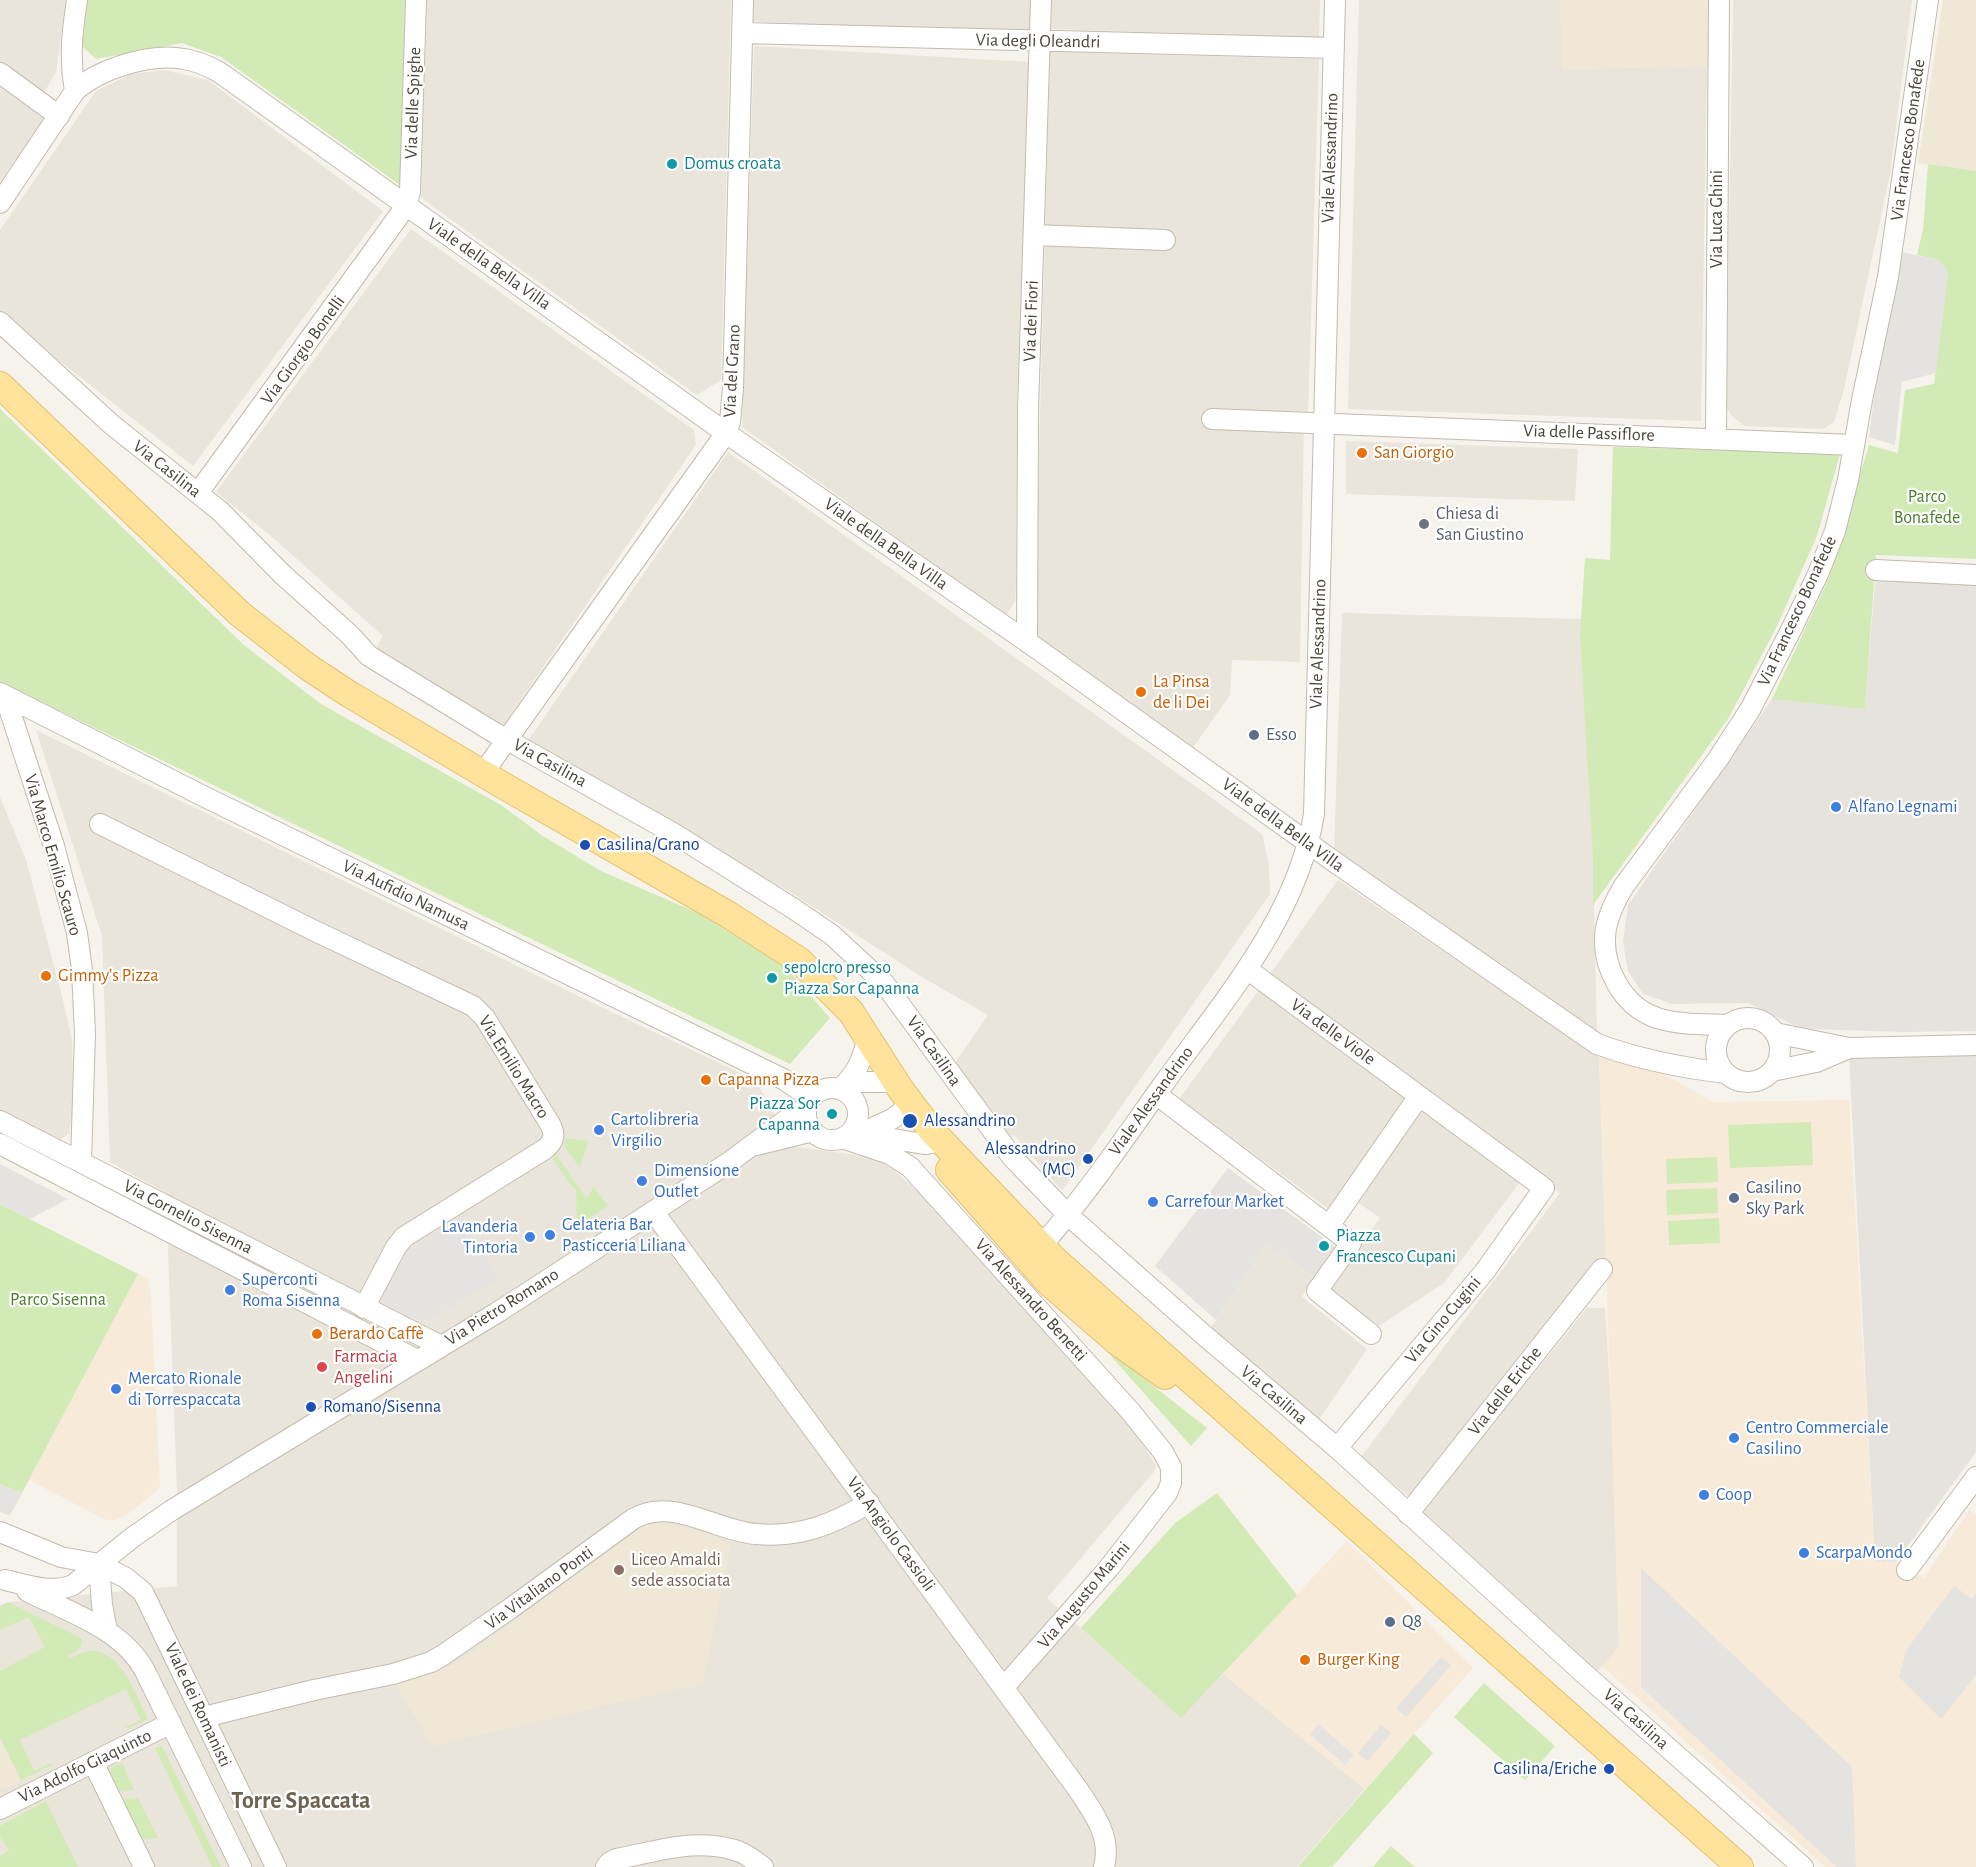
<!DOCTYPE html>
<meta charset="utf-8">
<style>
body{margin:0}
canvas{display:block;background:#f6f3ec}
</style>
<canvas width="1976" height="1867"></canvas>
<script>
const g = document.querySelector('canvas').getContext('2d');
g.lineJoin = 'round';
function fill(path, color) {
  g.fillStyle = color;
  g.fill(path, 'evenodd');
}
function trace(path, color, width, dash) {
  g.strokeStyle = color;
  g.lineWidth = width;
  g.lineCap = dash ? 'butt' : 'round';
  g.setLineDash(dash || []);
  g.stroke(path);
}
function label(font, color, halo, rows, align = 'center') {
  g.font = font + ' "Alegreya Sans",sans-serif';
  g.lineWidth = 4.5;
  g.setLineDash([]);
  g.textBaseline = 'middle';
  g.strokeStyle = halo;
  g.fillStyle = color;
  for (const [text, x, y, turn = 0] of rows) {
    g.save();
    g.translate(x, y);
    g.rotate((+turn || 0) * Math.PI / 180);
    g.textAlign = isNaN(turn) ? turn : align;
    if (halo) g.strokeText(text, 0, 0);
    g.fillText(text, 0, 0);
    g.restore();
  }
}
const residential = new Path2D(`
 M0,0H66L56,72L44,93L0,64Z
 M427,0H731L721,380L697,395L421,198Z
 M752,0H1031L1030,29L1021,34L759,22L751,20Z
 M1052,0H1320L1319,38L1051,29Z
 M1359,0H1560L1563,69L1707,66L1701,421L1348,409Z
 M1733,0H1912L1890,174L1844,389L1834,422L1823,429L1745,426L1734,418L1726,408Z
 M754,46L1029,62L1017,403L1016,584L1015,601L1006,616L742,427Z
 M1050,52L1319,59L1308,415H1304L1300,662L1232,660L1230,695L1192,749L1034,636Z
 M164,70L208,80L383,211L193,466L0,314V230L96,91L131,74Z
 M0,86L42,117V122L0,182Z
 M411,229L694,430L696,445L500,730L376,649L383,636L271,536L216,492Z
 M1346,441L1578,449L1575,501L1346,494Z
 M728,452L1262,834L1269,865L1270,894L1062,1191L1014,1135L1010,1140L955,1063L988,1015L922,977L793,894L527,742Z
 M1342,613L1583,619L1593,860L1597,1035L1334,853Z
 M36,730L597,1005L755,1080L793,1146L874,1158L894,1170L928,1201L1131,1423L1157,1468L1047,1598L1181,1717L1223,1674L1365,1789L1297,1867H0V1605L8,1602L177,1586V1494L166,1193L110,1162L102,936Z
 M0,797L26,860L62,996L72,1039L73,1111L69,1133L56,1143L0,1114Z
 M1338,880L1599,1057L1606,1260L1410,1498L1361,1457L1560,1193L1270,974Z
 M1259,990L1520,1182L1444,1283L1379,1326L1329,1289L1380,1218L1343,1192L1330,1210L1179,1099Z
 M1267,1244L1314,1277L1302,1297L1367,1349L1316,1424L1210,1329Z
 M1587,1308H1605L1612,1423L1619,1647L1597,1672L1421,1513Z`);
const commercial = new Path2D(`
 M1599,1057L1646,1064L1713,1102L1849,1100L1875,1561L1896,1562L1924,1578L1969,1510L1976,1514V1867H1825L1602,1666L1619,1647Z
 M138,1274L148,1278L151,1297L160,1488L128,1514L112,1521L104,1519L29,1480Z
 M1347,1541L1473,1668L1365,1789L1223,1674Z`);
const industrial = new Path2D(`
 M1876,570L1976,575V1031L1903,1032L1814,1029L1796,1026L1748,1003L1673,1004L1643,994L1628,971L1623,942L1628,905L1772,699L1865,708Z
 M1976,1054V1452L1896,1562L1875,1561L1849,1056Z`);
const education = new Path2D(`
 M1560,0H1718V66L1562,69Z
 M1943,0H1976V171L1918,163Z
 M653,1523L685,1527L731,1544L703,1683L432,1746L395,1683L438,1671L457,1663L643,1526Z
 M0,1739L21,1780L5,1789L0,1788Z`);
const green = new Path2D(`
 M88,0H405L400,185L221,57L182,43L96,59L82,46Z
 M1928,164L1976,171V559L1876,555L1865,709L1772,699L1828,580L1869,445L1898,453L1905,390L1934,384L1948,272L1938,260L1917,255L1923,230Z
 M0,409L245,646L321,704L501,805L543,836L601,871L698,913L784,965L830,1018L790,1064L0,682Z
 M1613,447L1840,454L1817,536L1776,628L1728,719L1593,905V860L1580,634L1585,558L1610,560Z
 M1811,1122L1813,1165L1730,1168L1728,1125Z
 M566,1138L588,1141L580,1168L564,1146Z
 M555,1153L586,1198L594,1187L608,1206L577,1226L576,1189L570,1184L553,1159Z
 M1717,1157L1718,1182L1667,1184L1666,1159Z
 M1717,1188L1718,1213L1667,1215L1666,1190Z
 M0,1204L138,1274L22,1493L0,1484Z
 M1719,1218L1720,1243L1669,1245L1668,1221Z
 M1109,1354L1123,1362L1207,1428L1191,1446Z
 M1217,1493L1297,1595L1181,1718L1081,1628L1175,1523Z
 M8,1602L81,1638C85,1649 75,1652 67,1656L69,1659C75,1656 83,1652 90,1651C120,1647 138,1699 148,1719L127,1729L126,1727L141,1720L126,1689L20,1740L34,1771L51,1763L52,1765L21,1780L0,1738V1671L45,1647L29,1617L0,1630V1607Z
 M1484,1683L1555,1746L1525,1780L1454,1717Z
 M1414,1734L1433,1753L1332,1867H1298Z
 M161,1746L163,1748L221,1867H212L155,1748Z
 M122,1763L134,1790L117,1791L109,1775L110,1769Z
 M138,1798L158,1838L142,1839L122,1799Z
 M46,1801L78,1867H0V1856L9,1850L0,1837V1826Z
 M1391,1846L1415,1867H1373Z`);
const parking = new Path2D(`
 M1901,252L1938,260L1948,271L1936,373L1902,382L1895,445L1869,437L1880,350Z
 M0,1164L4,1166L68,1199L30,1219L0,1204Z
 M1228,1168L1335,1247L1314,1277L1267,1244L1216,1320L1155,1266Z
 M461,1217L499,1279L427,1321L412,1318L382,1302L381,1299L404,1252Z
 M0,1484L22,1493L10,1516L0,1512Z
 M1641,1568L1852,1767L1856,1867H1837L1641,1687Z
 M1954,1586L1972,1599L1976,1593V1675L1941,1719L1899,1677L1907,1649Z
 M1441,1657L1451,1665L1406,1717L1396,1708Z
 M1318,1724L1354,1755L1345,1765L1310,1734Z
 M1381,1725L1391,1733L1368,1761L1358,1753Z`);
const minor = new Path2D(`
 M743,33L1334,48
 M0,73L59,116
 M75,91C69,58 72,33 77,0
 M0,203L75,91C100,68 151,53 184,59C197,61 208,66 219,72L726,433L1036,648L1336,863L1597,1044C1638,1059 1683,1068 1726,1073
 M1034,235L1165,240
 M0,322L111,424L220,511L282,574L350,635L369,656L495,733L673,833L794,909L832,935L884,983L1012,1157L1068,1215L1205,1336L1337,1448L1580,1670L1803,1867
 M1212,419L1854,445
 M1716,439L1719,0
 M198,493L406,206L410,192L416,0
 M1876,570L1976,575
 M1027,642L1028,410L1041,0
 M0,693L205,797L783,1079L811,1098
 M5,696L54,846L77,933L82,970L85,1033L81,1162
 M483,773L726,433L730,422L733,388L743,0
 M100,824L313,930L473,1006L485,1018L550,1124C556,1135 554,1141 545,1149L404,1237L396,1247L364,1308
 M1247,969L1544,1188L1485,1271L1337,1448
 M1716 1050a32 32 0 1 1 64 0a32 32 0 1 1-64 0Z
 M1727,1025C1704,1024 1680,1025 1657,1018C1622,1006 1600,965 1606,928C1609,913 1616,899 1624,886L1718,759L1751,708L1792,628L1818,574L1835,531L1848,480L1862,400L1888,277L1928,0
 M1775,1033L1849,1048L1976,1045
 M1772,1071L1816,1062L1849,1048
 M848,1082H895
 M806 1114a26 26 0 1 1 52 0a26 26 0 1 1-52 0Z
 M839,1089C857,1075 862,1059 868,1038
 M1156,1094L1351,1243L1317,1291L1371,1334
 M0,1121L441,1346
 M857,1133L924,1144L931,1143L940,1139
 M862,1133L892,1119L911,1105
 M842,1138L890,1154L910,1167L1131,1412L1163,1452L1171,1467V1483L1167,1493L1108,1569L1004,1687
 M0,1144L417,1360
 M756,1145L813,1131
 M653,1211L1077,1788C1093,1812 1112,1836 1104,1867
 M1329,1226L1419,1096
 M1041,1246C1086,1196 1123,1140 1162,1086C1222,1002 1297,919 1314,814L1335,0
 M1408,1514L1602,1269
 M0,1532L61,1557L99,1564L126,1578L143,1592L276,1867
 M99,1564L102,1605L107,1631
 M1907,1570L1976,1477
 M5,1580C27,1585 52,1594 73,1585L133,1537L172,1510L498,1312L728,1163L786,1120L807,1107
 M27,1591C68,1612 122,1628 145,1671L241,1867
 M204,1717L314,1690L393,1674L431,1662L443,1655L511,1608L633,1519C673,1496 715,1531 756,1534C800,1538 833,1524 869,1503
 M93,1762L144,1867
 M0,1809L171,1723
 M606,1867L609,1863L616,1859C655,1852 701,1836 740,1852C748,1855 755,1861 763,1867`);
const major = new Path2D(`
 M0,385L240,614L308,667L349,694L504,786L729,915L800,961L851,1012L901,1090L932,1131L1054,1259L1740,1867
 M949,1170L1048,1282L1116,1341L1165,1376`);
const markers = [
 [672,164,6,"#0f9aa8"],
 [1362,453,6,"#e8710a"],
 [1424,524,6,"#6b7280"],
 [1141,692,6,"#e8710a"],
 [1254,735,6,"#5c6f8a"],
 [1836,807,6,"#3f7fe0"],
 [585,845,6,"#1a4fb4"],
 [46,976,6,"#e8710a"],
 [772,978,6,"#0f9aa8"],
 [706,1080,6,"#e8710a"],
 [832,1114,6,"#0f9aa8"],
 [910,1121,8,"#1a4fb4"],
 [599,1130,6,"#3f7fe0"],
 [1088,1159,6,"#1a4fb4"],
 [642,1181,6,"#3f7fe0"],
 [1734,1198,6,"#5c6f8a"],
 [1153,1202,6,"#3f7fe0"],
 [550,1235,6,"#3f7fe0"],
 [530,1237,6,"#3f7fe0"],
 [1324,1246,6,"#0f9aa8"],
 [230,1290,6,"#3f7fe0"],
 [317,1334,6,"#e8710a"],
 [322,1367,6,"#e0444e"],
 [116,1389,6,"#3f7fe0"],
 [311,1407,6,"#1a4fb4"],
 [1734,1438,6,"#3f7fe0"],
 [1704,1495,6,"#3f7fe0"],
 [1804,1553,6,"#3f7fe0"],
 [619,1570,6,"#8d6e63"],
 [1390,1622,6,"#5c6f8a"],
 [1305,1660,6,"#e8710a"],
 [1609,1769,6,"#1a4fb4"]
];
const streetNames = [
 ["Via degli Oleandri",1038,41,1],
 ["Via delle Spighe",413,103,-88],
 ["Via Francesco Bonafede",1908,140,-82],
 ["Viale Alessandrino",1330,158,-88],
 ["Via Luca Ghini",1717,219,-90],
 ["Viale della Bella Villa",489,264,35],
 ["Via dei Fiori",1031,321,-88],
 ["Via Giorgio Bonelli",303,350,-54],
 ["Via del Grano",732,371,-87],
 ["Via delle Passiflore",1589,433,2],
 ["Via Casilina",167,469,38],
 ["Viale della Bella Villa",886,544,35],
 ["Via Francesco Bonafede",1797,611,-65],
 ["Viale Alessandrino",1318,644,-88],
 ["Via Casilina",550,763,29],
 ["Viale della Bella Villa",1283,825,36],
 ["Via Marco Emilio Scauro",53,855,74],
 ["Via Aufidio Namusa",406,895,26],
 ["Via delle Viole",1333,1032,36],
 ["Via Casilina",934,1051,55],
 ["Via Emilio Macro",514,1067,58],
 ["Viale Alessandrino",1151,1101,-54],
 ["Via Cornelio Sisenna",188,1217,27],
 ["Via Alessandro Benetti",1031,1300,48],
 ["Via Pietro Romano",502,1307,-32],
 ["Via Gino Cugini",1443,1320,-50],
 ["Via delle Eriche",1505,1391,-52],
 ["Via Casilina",1274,1395,40],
 ["Via Angiolo Cassioli",891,1534,54],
 ["Via Vitaliano Ponti",539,1588,-36],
 ["Via Augusto Marini",1084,1595,-50],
 ["Viale dei Romanisti",198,1705,65],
 ["Via Casilina",1636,1719,42],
 ["Via Adolfo Giaquinto",85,1766,-26]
];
const cultureNames = [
 ["Domus croata",684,164],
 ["sepolcro presso",784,968],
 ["Piazza Sor Capanna",784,989],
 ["Piazza Sor",820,1104,"right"],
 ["Capanna",820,1125,"right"],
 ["Piazza",1336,1236],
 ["Francesco Cupani",1336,1257]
];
const foodNames = [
 ["San Giorgio",1374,453],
 ["La Pinsa",1153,682],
 ["de li Dei",1153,703],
 ["Gimmy’s Pizza",58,976],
 ["Capanna Pizza",718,1080],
 ["Berardo Caffè",329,1334],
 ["Burger King",1317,1660]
];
const parkNames = [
 ["Parco",1927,497],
 ["Bonafede",1927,518],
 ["Parco Sisenna",58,1300]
];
const worshipNames = [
 ["Chiesa di",1436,514],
 ["San Giustino",1436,535]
];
const serviceNames = [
 ["Esso",1266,735],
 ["Casilino",1746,1188],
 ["Sky Park",1746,1209],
 ["Q8",1402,1622]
];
const shopNames = [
 ["Alfano Legnami",1848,807],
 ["Cartolibreria",611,1120],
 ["Virgilio",611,1141],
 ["Dimensione",654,1171],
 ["Outlet",654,1192],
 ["Carrefour Market",1165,1202],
 ["Gelateria Bar",562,1225],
 ["Pasticceria Liliana",562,1246],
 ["Lavanderia",518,1227,"right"],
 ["Tintoria",518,1248,"right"],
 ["Superconti",242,1280],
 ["Roma Sisenna",242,1301],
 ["Mercato Rionale",128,1379],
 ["di Torrespaccata",128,1400],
 ["Centro Commerciale",1746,1428],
 ["Casilino",1746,1449],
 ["Coop",1716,1495],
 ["ScarpaMondo",1816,1553]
];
const transitNames = [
 ["Casilina/Grano",597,845],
 ["Alessandrino",924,1121],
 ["Alessandrino",1076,1149,"right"],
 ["(MC)",1076,1170,"right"],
 ["Romano/Sisenna",323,1407],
 ["Casilina/Eriche",1597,1769,"right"]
];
const healthNames = [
 ["Farmacia",334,1357],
 ["Angelini",334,1378]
];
const educationNames = [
 ["Liceo Amaldi",631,1560],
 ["sede associata",631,1581]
];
const districtNames = [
 ["Torre Spaccata",301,1801]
];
fill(residential, '#eae5da');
fill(commercial, '#f7ead8');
fill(industrial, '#e6e2dd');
fill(education, '#efe8d6');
fill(green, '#d2eab5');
fill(parking, '#e5e3e0');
trace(minor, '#c2bbae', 22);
trace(major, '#e6c16a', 28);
trace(minor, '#fff', 20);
trace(major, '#ffe39c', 26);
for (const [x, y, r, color] of markers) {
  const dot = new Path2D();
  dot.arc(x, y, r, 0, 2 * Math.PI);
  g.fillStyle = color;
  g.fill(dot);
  trace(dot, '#fff', 2);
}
label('18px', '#4b4439', '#fff', streetNames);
label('18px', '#0d838f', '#fff', cultureNames, 'left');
label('18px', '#c56008', '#fff', foodNames, 'left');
label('18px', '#4a7f2a', '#fff', parkNames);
label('18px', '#5b616d', '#fff', worshipNames, 'left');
label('18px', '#4e5e75', '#fff', serviceNames, 'left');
label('18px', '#366cbe', '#fff', shopNames, 'left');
label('18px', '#164399', '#fff', transitNames, 'left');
label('18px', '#be3a42', '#fff', healthNames, 'left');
label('18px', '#785e54', '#fff', educationNames, 'left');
label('bold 24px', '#6e6250', '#fff', districtNames);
</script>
